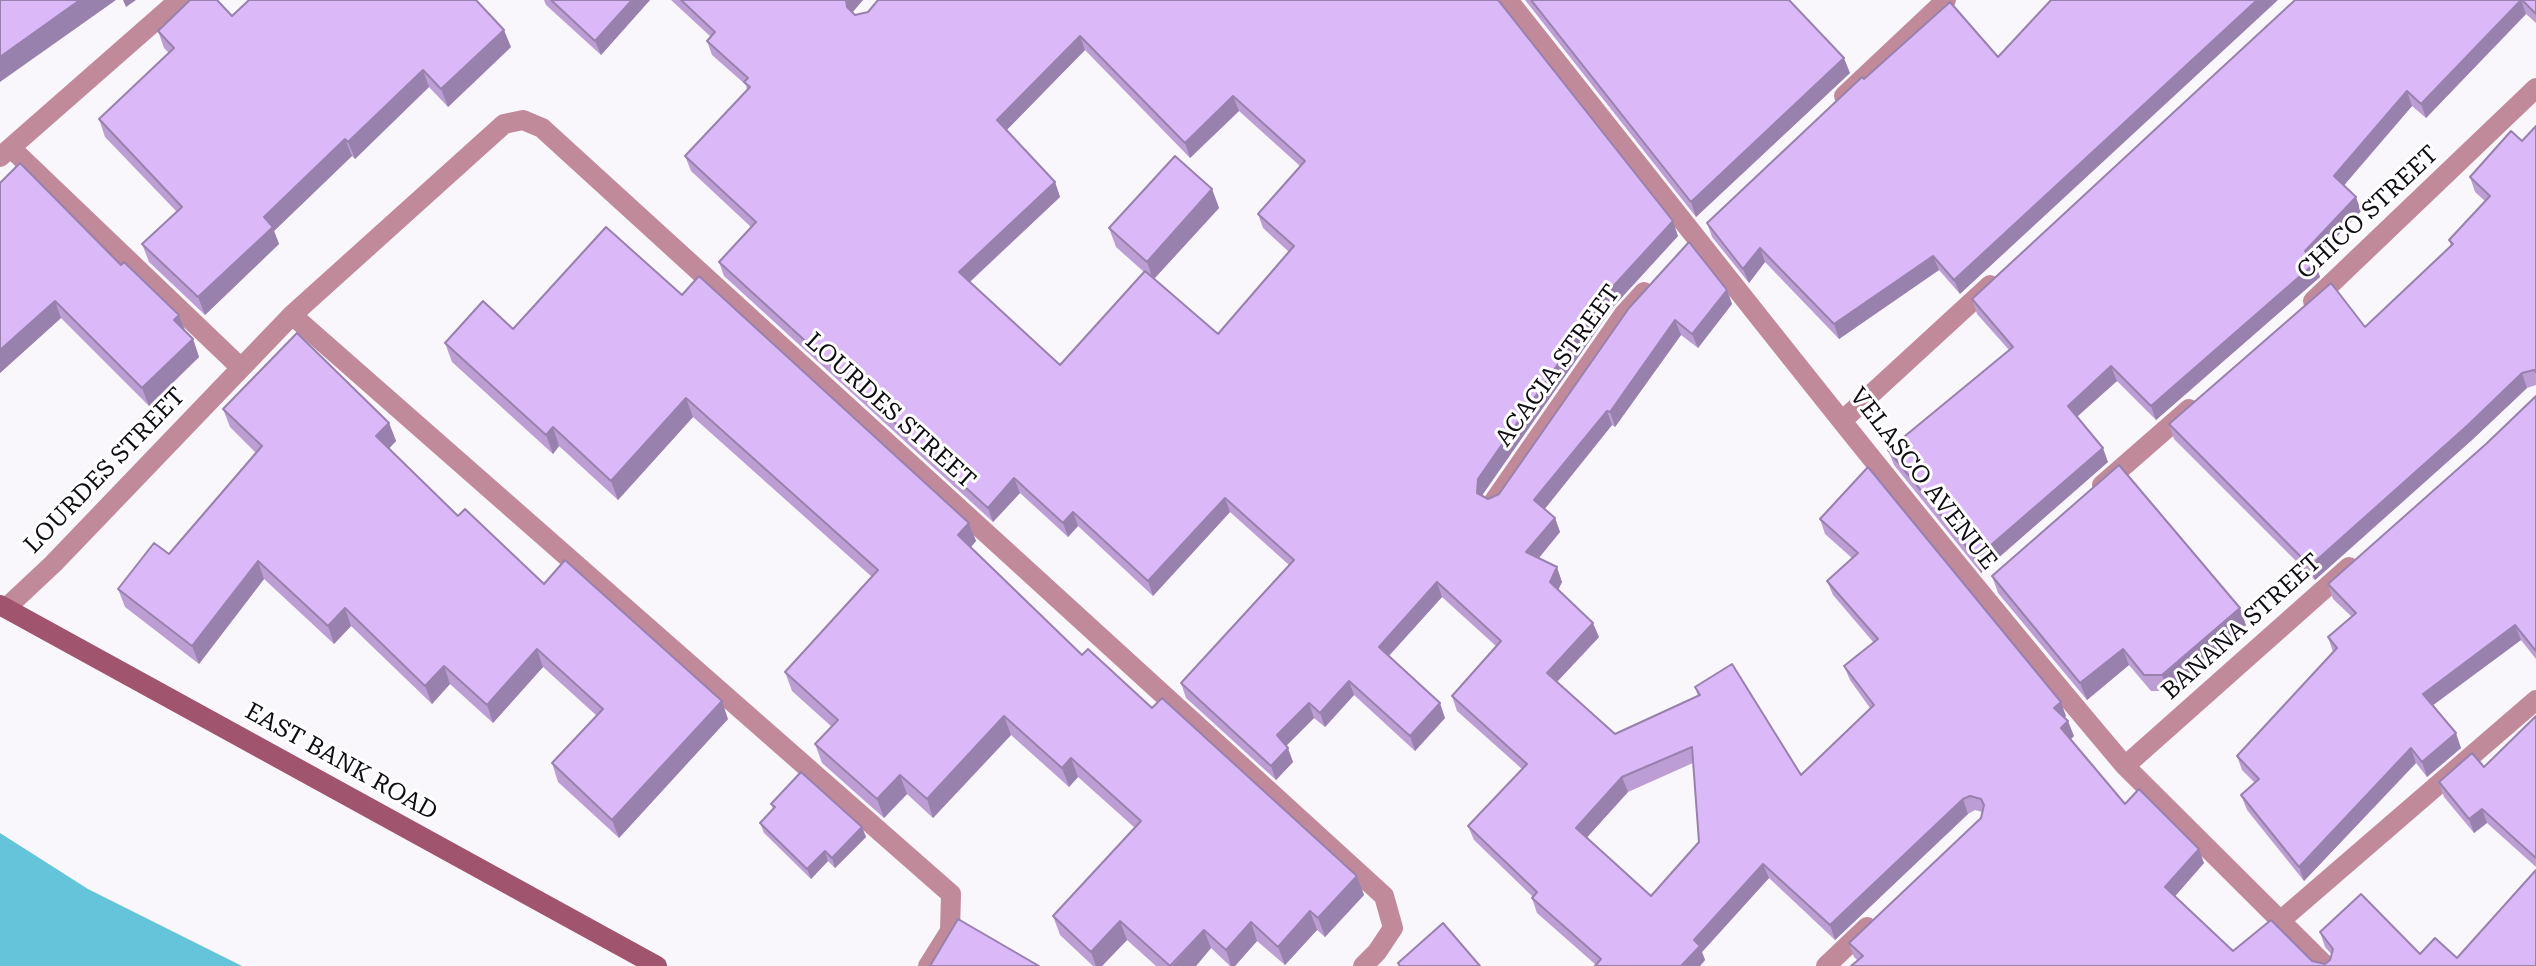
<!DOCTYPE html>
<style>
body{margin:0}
canvas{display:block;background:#f9f7fc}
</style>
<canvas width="2536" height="966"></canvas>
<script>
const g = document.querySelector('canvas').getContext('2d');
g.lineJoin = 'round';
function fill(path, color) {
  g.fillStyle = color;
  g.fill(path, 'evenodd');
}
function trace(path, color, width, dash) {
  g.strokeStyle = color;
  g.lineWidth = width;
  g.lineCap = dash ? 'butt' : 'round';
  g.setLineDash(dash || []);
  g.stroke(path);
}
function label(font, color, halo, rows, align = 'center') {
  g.font = font + ' "Roboto Serif",serif';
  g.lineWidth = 6;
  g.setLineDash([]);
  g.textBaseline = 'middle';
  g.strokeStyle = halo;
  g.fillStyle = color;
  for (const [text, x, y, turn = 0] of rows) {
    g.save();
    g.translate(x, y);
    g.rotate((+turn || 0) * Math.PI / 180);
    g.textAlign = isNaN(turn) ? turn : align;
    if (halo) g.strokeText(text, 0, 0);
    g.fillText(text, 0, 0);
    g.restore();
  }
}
const water = new Path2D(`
 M0,833L88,889L242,966H0Z`);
const service = new Path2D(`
 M1826,966L1867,927`);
const minor = new Path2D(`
 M1508,0C1712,257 1913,516 2125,766L2326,966
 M1844,96L1946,0
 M11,148L240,367
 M0,157L179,0
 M2313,301L2536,88
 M292,315L951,894L950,931L928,966
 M1843,420L1990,285
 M2102,485L2189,409
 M1494,501L1624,314L1644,292
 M6,608L53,564L292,315L504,124L523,120L542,128L1384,896L1393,928L1377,952L1363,966
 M2125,766L2349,567
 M2280,921L2536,700`);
const secondary = new Path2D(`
 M0,605L657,966`);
const wall = new Path2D(`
 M544,0H650L601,55L546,5Z
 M671,0H863L852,12L855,15L1498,0L1678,236L1613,307L1483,494V496L1488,499L1499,494L1629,308L1727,290L1732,304L1698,348L1681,335L1615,427L1612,425L1544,509L1555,518L1560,532L1539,558L1562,582L1558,590L1599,637L1557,682L1615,734L1698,696L1695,687L1801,775L1870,708L1850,680L1844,666L1874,643L1833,595L1827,581L1852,558L1825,534L1820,519L2066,716L2064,718L2074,736L2070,739L2125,804L2204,863L2175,896L2233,951L2312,961L2325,964L2330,960L2332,955L2325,947L2320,932L2420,954L2536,966L1858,961L1854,957L1849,943L1981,818L1982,812L1975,810L1968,814L1835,940L1769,878L1702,952L1705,960L1700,966H1595L1596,965L1537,913L1532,898L1533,897L1474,840L1468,826L1522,769L1457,711L1452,696L1497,647L1442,597L1389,656L1445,718L1415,751L1354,695L1325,727L1314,718L1286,746L1293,762L1276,780L1186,698L1181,683L1289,565L1230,512L1153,596L1078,526L1068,537L1020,493L993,522L724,276L719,262L751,227L691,171L685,156L747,90L746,85L712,55L707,41L711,37ZM1085,50L1190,158L1239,111L1300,166L1258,214L1263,228L1289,252L1218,334L1154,279L1219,208L1212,189L1109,228L1116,247L1144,272L1060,365L970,282L1060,197L1055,182L1006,130ZM1693,763L1699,842L1651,896L1586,838L1628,792Z
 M1525,0H1789L1850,73L1696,217Z
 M2295,0H2536V23L2526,14L2426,118L2412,106L2344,185L2361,211L2314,261L2320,277L2156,420L2117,381L2077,417L2108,462L1981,573L1894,465L1888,450L2009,350L1977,314L1972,299Z
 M232,16L511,47L448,107L429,87L355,159L352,156L274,231L279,244L205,315L149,262L142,244L177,212L105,137L99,119L169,53L164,48L158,31Z
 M1998,57L1960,294L1939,270L1839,339L1765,262L1749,283L1712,237L1707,223L1864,79Z
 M2536,126V385L2527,388L2473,439L2315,580L2174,439L2169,424L2365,327L2451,246L2449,240L2485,201L2475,192L2470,177L2522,141Z
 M0,183L121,265L179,315L185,331L193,339L199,357L149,406L61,318L0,373Z
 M682,295L969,523L976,541L971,547L1082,655L1152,708L1357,876L1364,895L1325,937L1317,930L1285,965L1257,941L1235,966H1230L1211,948L1196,966H1156L1127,940L1102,966H1093L1060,935L1053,916L1135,828L1078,777L1069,787L1011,735L933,818L907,794L884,818L822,763L815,744L832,727L792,691L785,672L872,577L693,417L618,500L559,446L553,454L452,362L445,343Z
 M2536,396V659L2521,640L2432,705L2461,748L2427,777L2416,763L2304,881L2247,810L2241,795L2255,783L2242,770L2237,756L2333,652L2328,637L2352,617L2333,599L2328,584L2486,444Z
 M223,409L389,423L396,441L389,448L458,516L544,584L728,719L619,838L558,782L552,763L597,716L543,667L493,723L450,684L432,704L351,626L334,644L264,579L199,664L125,607L118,589L169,554L256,453L230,427Z
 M1992,576L2246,625L2168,691H2151L2129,665L2087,700L1998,593Z
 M2536,716V867L2487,823L2474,833L2444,797L2439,782L2484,767Z
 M771,804L862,827L866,837L835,868L828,861L811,879L764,833L760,823L773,809Z`);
const shadedWall = new Path2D(`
 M80,0H116L0,82V57Z
 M123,0H136L126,7Z
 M632,0H650L601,55L595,41Z
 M846,0H863L852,13L847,7Z
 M2257,0H2278L1960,294L1954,280Z
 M2521,0L2526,14L2426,118L2421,104Z
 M504,30L511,47L448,107L441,89Z
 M1080,36L1085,50L1002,135L997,120Z
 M1844,58L1850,73L1696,217L1691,202Z
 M423,70L429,87L355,159L348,142Z
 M2407,91L2412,106L2340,190L2334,176Z
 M1233,96L1239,111L1190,158L1185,143Z
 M345,139L352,156L274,231L279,244L205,315L198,297L264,217Z
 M1055,182L1060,197L964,287L959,272Z
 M1212,189L1219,208L1153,280L1147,262Z
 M2356,197L2361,211L2310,265L2305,251Z
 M1673,221L1678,236L1613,307L1483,494V507L1477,493L1478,479L1608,292Z
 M1760,248L1765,262L1749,283L1743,269Z
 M1933,256L1939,270L1839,339L1834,324Z
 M2315,263L2320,277L2156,420L2151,406Z
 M1727,290L1732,304L1698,348L1692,334Z
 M55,301L61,318L0,373V350Z
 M179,315L186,333L174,320Z
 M1675,320L1681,335L1615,427L1610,412Z
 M193,339L199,357L149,406L142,388Z
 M2111,366L2117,381L2073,420L2068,406Z
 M2522,373L2527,388L2473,439L2315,580L2310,566Z
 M686,398L693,417L618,500L611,481Z
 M1607,411L1612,425L1540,515L1534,500Z
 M389,423L396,441L383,455L376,436Z
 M553,427L559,446L553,454L546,435Z
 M2103,448L2108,462L1981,573L1976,558Z
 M1014,478L1020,493L993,522L988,508Z
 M1225,498L1230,512L1153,596L1148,581Z
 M1073,512L1078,526L1068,537L1063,523Z
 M1555,518L1560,532L1532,566L1526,552Z
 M969,523L976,541L965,554L958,535Z
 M258,561L264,579L199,664L192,646Z
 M1557,567L1562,582L1555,596L1550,582Z
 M1437,582L1442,597L1384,661L1379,647Z
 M345,608L351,626L334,644L328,626Z
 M2240,608L2246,625L2168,691L2162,675Z
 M1593,623L1599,637L1552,687L1547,673Z
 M2515,625L2521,640L2428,709L2423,694Z
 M537,649L543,667L493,723L487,705Z
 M2123,649L2129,665L2087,700L2080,683Z
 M444,666L450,684L432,704L425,686Z
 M1349,681L1354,695L1325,727L1320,713Z
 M722,701L728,719L619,838L612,820Z
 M2061,702L2066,716L2059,722L2054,708Z
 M1309,703L1314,718L1282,750L1277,735Z
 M1440,703L1445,718L1415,751L1410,736Z
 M1004,716L1011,735L933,818L927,799Z
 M2068,721L2074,736L2067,743L2061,728Z
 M2456,733L2461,748L2427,777L2422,762Z
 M1288,748L1293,762L1276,780L1271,766Z
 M2411,748L2416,763L2304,881L2299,867Z
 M1071,758L1078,777L1069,787L1062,768Z
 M900,775L907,794L884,818L877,799Z
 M1622,777L1628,792L1582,843L1576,828Z
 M1963,799L1968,814L1835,940L1830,925Z
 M2482,809L2487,823L2474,833L2469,819Z
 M862,827L866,837L835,868L832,858Z
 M2199,849L2204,863L2170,902L2165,887Z
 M825,851L828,861L811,879L807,869Z
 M1763,864L1769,878L1702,952L1705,960L1700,966H1681L1694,940Z
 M1357,876L1364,895L1325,937L1318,918Z
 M1310,911L1317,930L1285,965L1278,947Z
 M1120,921L1127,940L1102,966H1096L1091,952Z
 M1251,922L1257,941L1235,966H1231L1226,950Z
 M1204,930L1211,948L1196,966H1172Z`);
const building = new Path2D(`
 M0,0H80L0,57Z
 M190,0H217L232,16L249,0H476L504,30L441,89L423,70L348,142L345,139L264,217L273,227L198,297L142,244L182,207L99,119L174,48L158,31Z
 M551,0H632L595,41Z
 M681,0H846L847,7L855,15L868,12L878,0H1498L1673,221L1608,292L1478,479L1477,493L1488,499L1499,494L1629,308L1689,242L1727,290L1692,334L1675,320L1610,412L1607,411L1534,500L1555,518L1526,552L1557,567L1550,582L1593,623L1547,673L1615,734L1700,695L1695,687L1732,664L1801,775L1874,705L1844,666L1878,639L1827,581L1858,553L1820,519L1868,467L2061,702L2054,708L2068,721L2061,728L2125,804L2139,789L2199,849L2165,887L2233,951L2271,920L2312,961L2325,964L2330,960L2333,949L2320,932L2361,894L2420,954L2435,938L2457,958L2536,870V966H1851L1863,956L1849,943L1981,818L1984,805L1981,799L1970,796L1963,799L1830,925L1763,864L1694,940L1700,946L1681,966H1595L1601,959L1532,898L1537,892L1468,826L1527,764L1452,696L1501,641L1437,582L1379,647L1440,703L1410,736L1349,681L1320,713L1309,703L1277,735L1288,748L1271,766L1181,683L1294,560L1225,498L1148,581L1073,512L1063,523L1014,478L988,508L719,262L756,222L685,156L750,87L744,82L748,78L707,41L715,32ZM1080,36L1185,143L1233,96L1305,161L1258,214L1294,246L1218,334L1145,271L1060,365L959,272L1055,182L997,120ZM1692,747L1699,842L1651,896L1576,828L1622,777Z
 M1531,0H1789L1844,58L1691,202Z
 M2051,0H2257L1954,280L1933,256L1834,324L1760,248L1743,269L1707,223L1862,77L1864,79L1950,2L1998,57Z
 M2295,0H2521L2421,104L2407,91L2334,176L2356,197L2305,251L2315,263L2151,406L2111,366L2068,406L2103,448L1976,558L1888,450L2013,347L1972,299Z
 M2522,0H2536V14Z
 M2536,126V372L2534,370L2522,373L2468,425L2310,566L2169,424L2331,283L2365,327L2453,244L2449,240L2490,196L2470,177L2511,131L2522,141Z
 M1175,156L1212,189L1147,262L1109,228Z
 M20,163L121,265L124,262L179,315L174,320L193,339L142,388L55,301L0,350V183Z
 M606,227L682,295L699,276L969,523L958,535L1082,655L1088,649L1152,708L1162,698L1357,876L1318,918L1310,911L1278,947L1251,922L1226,950L1204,930L1170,966L1120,921L1091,952L1053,916L1141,821L1071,758L1062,768L1004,716L927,799L900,775L877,799L815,744L838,720L785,672L878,570L686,398L611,481L553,427L546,435L445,343L483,301L513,329Z
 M297,333L389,423L376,436L458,516L465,509L544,584L565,560L722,701L612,820L552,763L603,709L537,649L487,705L444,666L425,686L345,608L328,626L258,561L192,646L118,589L154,543L169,554L262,446L223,409Z
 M2536,396V651L2515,625L2423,694L2456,733L2422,762L2411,748L2299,867L2241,795L2259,779L2237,756L2337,648L2328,637L2356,613L2328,584L2486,444Z
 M2119,465L2240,608L2162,675H2144L2123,649L2080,683L1992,576Z
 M2536,716V858L2482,809L2469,819L2439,782L2472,753L2484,767Z
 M801,772L862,827L832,858L825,851L807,869L760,823L775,807L771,804Z
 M958,919L1039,966H930Z
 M1443,923L1480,966H1400L1398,963Z`);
const streetNames = [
 ["CHICO STREET",2368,213,-43],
 ["ACACIA STREET",1558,366,-54],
 ["LOURDES STREET",890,411,42],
 ["LOURDES STREET",105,471,-46],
 ["VELASCO AVENUE",1923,479,52],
 ["BANANA STREET",2242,627,-42],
 ["EAST BANK ROAD",341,762,29]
];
fill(water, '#64c4d9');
trace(service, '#c18a9a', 20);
trace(minor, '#c18a9a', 20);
trace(secondary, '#a1546d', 20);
fill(wall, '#bc9ed5');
fill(shadedWall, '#9981ae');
fill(building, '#dbb8f8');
trace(building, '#9981ae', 2);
label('24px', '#100c14', '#fff', streetNames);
</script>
